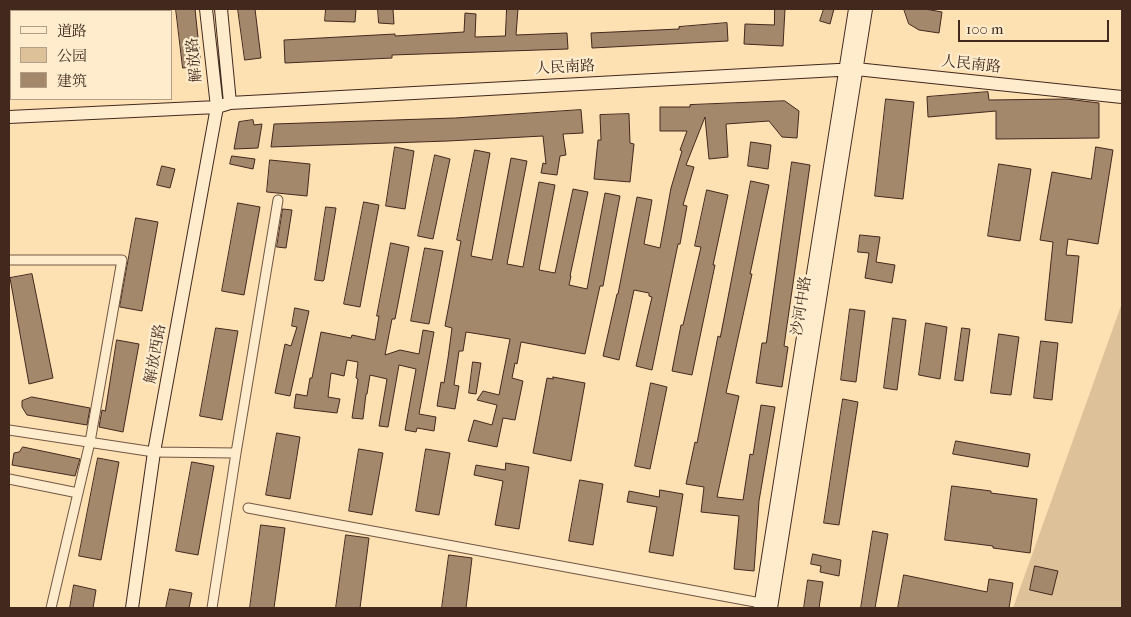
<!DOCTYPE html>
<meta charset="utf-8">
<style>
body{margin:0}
#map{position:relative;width:1131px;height:617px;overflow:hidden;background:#fde1b2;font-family:"IM FELL French Canon","Noto Serif SC",serif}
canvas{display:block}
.frame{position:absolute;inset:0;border:10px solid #43281e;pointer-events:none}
.legend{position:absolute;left:10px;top:10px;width:162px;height:90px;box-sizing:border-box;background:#feeccd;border:1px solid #b39e87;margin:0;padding:6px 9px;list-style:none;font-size:15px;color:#43281e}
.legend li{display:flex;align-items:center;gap:10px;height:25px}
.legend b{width:25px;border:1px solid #b39e87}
.scale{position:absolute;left:958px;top:20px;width:151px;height:22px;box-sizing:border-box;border:2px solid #43281e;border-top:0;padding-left:6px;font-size:15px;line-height:18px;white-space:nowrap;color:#43281e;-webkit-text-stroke:4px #feeccd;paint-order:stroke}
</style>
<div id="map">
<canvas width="1131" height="617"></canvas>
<div class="frame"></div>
<ul class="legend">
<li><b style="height:6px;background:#feeccd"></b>道路</li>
<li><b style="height:14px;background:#ddc299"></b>公园</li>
<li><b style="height:14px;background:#a4886b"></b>建筑</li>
</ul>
<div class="scale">100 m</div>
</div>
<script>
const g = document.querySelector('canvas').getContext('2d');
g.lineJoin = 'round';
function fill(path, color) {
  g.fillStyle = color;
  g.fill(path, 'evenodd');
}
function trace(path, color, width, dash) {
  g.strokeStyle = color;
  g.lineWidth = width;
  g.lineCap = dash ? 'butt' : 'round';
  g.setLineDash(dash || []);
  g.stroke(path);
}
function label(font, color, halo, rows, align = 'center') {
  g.font = font + ' "IM FELL French Canon","Noto Serif SC",serif';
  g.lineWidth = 4.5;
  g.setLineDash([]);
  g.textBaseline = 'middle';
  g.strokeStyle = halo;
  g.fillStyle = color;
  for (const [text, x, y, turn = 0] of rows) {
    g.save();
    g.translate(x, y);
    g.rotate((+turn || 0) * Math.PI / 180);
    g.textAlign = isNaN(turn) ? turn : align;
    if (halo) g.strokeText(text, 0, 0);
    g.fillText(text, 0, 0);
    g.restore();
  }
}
const green = new Path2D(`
 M1122,303V608H1013Z`);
const building = new Path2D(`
 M176,9H195L201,66L183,68Z
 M238,9H255L261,58L245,60Z
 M326,9H356L355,22L325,21Z
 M378,9H393L394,24L379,23Z
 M507,9H518L516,35L567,33L568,49L392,55V58L285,63L284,40L395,34V36L464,32L465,13L476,14L475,37L505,36Z
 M775,9H785L783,46L744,44L745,24L774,25Z
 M824,9H834L830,24L820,21Z
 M904,9H925L942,12L939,33L919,30L909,24Z
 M727,23L728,41L592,48L591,33L679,29V27Z
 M988,92L989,100L1067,99L1099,103V138L996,139V111L928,117L927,97Z
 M886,99L914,102L903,199L875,196Z
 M785,101L799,111L797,138L782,137L769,121L726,124L728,157L709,159L705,117L686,165L694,167L683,205L687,206L680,244H678L652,370L636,366L652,297L649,296V293L634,290L619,360L603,356L617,294H618L637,197L652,200L644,244L660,248L671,188L682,151L680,150L687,131H660V107H690V105Z
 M581,110L583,133L563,134L566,155L560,156L557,175L541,173L543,163L546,164L543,136L448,141L271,147L274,124L455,118Z
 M629,114L630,143L634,144L630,182L594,179L598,140H601L600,115Z
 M253,120L254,125L262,124L258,148L234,149L239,122Z
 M751,142L771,145L768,169L748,166Z
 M395,147L414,151L405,209L386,206Z
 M1096,147L1113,150L1098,244L1068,239L1066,255L1079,256L1072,323L1045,320L1053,242L1040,240L1052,172L1091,179Z
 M475,150L490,153L471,256L492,260L511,158L527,161L507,264L523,267L539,182L555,185L539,270L555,273L573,189L588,192L570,276H571L569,285L587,289L605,193L620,196L603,286H600L585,354L521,342L517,364L515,363L512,378L523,381L517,410L515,420L503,418L497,447L468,441L474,420L492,425L497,405L477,400L483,391L499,395L510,339L466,332L463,351H459L454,385L459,386L455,409L437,406L441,382L444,383L448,358L452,328L445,326L461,241L457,240Z
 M435,155L450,159L433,239L418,236Z
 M232,156L255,159L253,169L230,164Z
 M270,160L310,164L307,196L267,192Z
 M792,162L810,165L784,346L788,347L782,387L756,383L762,343H766Z
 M999,164L1031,169L1020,241L988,236Z
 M162,166L175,169L170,188L157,185Z
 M751,181L769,185L750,274H752L726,393L739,396L717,497L743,500L750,454L753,455L761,405L775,407L759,501L754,571L734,569L739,516L701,512L704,487L686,484L695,442L697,443L718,336L720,337Z
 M707,190L728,195L713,265H715L692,375L672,371L681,325H683L701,247L695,246Z
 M364,202L379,205L360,307L344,304Z
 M238,203L260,207L244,295L222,291Z
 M326,207L336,208L324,280L323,281L315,280Z
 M283,209L292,210L286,248L277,247Z
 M136,218L158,222L142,311L120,307Z
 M860,235L880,237L876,262L895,265L892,283L865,278L869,253L858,252Z
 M391,243L409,247L395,319H392L385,355L400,350L419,354L423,330L434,332L419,414L436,417L434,431L417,428L416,432L405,430L416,369L399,365L388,427L379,426L387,379L370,375L367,394H366L363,419L352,418L358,379L356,378L358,362L347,360L344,376L331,373L328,397L340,399L337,413L294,408L296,394L307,396L310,378H312L321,332L351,338L352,335L375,340L379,316H377Z
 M425,248L443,251L429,324L411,321Z
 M32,274L53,378L29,384L10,278Z
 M295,308L309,311L290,396L275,393L285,344L291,346L297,327L292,326Z
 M850,309L865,311L856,382L841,380Z
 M893,318L906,320L897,390L884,388Z
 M926,323L947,327L940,379L919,375Z
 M216,328L238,331L222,420L200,416Z
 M962,328L970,329L963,381L955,380Z
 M999,334L1019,337L1011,395L991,393Z
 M117,340L139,344L123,432L99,427L102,410L105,411Z
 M1041,341L1058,343L1052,400L1034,398Z
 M473,362L481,363L476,394L469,393Z
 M553,377L585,383L571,461L533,453L547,378L553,379Z
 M651,383L667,387L650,469L635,466Z
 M32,397L90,408L87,425L27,415L22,407V401Z
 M843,399L858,402L839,525L824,523Z
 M277,433L300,437L290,499L266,495Z
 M956,441L1030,454L1028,467L953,454Z
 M23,447L80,459L75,476L12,465L14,453L19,452Z
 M359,449L383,453L372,515L349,511Z
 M426,449L450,453L439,515L416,511Z
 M98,458L119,462L101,560L79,556Z
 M192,462L214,466L198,555L176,551Z
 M506,463L529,467L519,529L495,525L503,481L474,475L476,465L505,470Z
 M580,480L603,484L593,545L569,541Z
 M952,486L991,491V493L1037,499L1030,553L993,548V546L945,540Z
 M660,490L683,494L673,556L649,552L657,507L627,502L629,491L659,497Z
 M261,525L285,528L274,608H250Z
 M873,531L888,534L875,608H861Z
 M346,535L369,538L360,608H336Z
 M813,554L841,560L839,576L820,572L821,566L811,564Z
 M449,555L472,558L466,608H442Z
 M1035,566L1058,571L1052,595L1030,590Z
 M904,575L987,592L989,579L1013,583L1009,608H898Z
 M808,580L823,582L819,608H804Z
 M74,585L96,590L93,608H70Z
 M170,589L192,593L189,608H166Z`);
const street = new Path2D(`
 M9,260H122L90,442L51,608
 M9,430L154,452L236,453L212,608
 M236,453L278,200
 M9,479L78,493
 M248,508L766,604`);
const secondary = new Path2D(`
 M221,9L230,103
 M9,117L217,107L230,103L856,69L1122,97
 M132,608L154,452L217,107L206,9
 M760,608L855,9
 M771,608L866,9`);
const streetNames = [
 ["解放路",195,60,-96],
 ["人民南路",971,65,6],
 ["人民南路",565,68,-3],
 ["沙河中路",802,306,-81],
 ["解放西路",156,354,-80]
];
fill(green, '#ddc299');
fill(building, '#a4886b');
trace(building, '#43281e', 1);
trace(street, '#725643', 11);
trace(secondary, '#43281e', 14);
trace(street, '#feeccd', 9);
trace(secondary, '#feeccd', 12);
label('15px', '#43281e', '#feeccd', streetNames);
</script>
